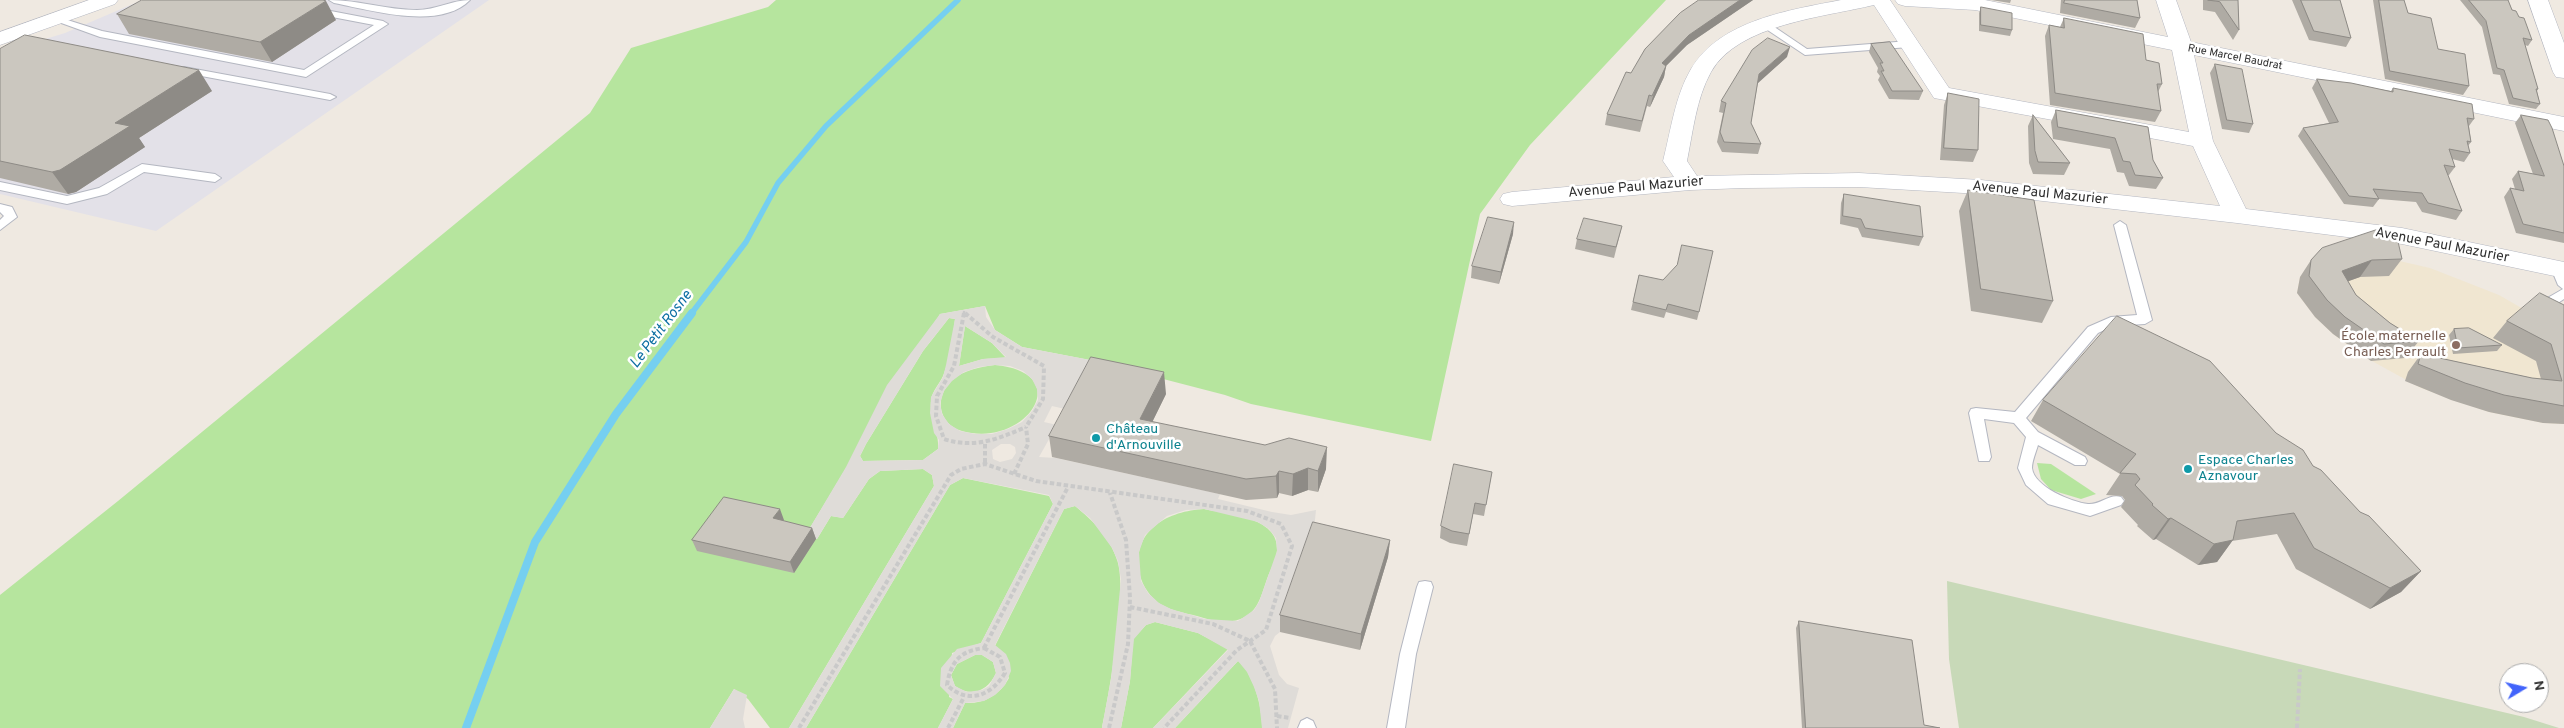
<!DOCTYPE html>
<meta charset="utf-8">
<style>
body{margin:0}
#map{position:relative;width:2564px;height:728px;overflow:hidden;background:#efe9e1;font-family:Overpass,sans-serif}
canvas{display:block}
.north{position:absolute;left:2499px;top:663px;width:50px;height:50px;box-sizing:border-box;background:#fff;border:1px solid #ababab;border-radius:50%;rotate:81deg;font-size:14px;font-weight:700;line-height:20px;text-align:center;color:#2e2e2e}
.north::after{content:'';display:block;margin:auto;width:18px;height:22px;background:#4264fb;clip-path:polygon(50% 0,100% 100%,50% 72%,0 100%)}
</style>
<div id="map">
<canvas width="2564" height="728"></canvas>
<div class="north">N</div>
</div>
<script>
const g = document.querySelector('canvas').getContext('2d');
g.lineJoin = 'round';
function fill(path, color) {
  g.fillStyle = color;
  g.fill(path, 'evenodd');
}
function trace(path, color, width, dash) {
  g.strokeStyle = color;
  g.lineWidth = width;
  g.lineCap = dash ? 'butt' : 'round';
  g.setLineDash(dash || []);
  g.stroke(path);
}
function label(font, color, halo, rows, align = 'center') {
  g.font = font + ' Overpass,sans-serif';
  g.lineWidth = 5;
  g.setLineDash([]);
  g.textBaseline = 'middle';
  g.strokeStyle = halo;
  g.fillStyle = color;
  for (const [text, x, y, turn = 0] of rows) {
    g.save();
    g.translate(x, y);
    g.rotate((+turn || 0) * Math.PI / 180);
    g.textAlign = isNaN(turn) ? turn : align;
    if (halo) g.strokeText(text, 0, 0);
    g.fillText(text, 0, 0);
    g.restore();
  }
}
const industrial = new Path2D(`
 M142,0H489L156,231L0,194V53L65,33Z`);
const education = new Path2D(`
 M2395,260L2430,268L2499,295L2525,310L2564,424L2543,423L2489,412L2421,388L2361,355L2333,334L2315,317L2297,293L2300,277L2313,263Z`);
const green = new Path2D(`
 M776,0H1666L1530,145L1480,214L1431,441L1251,404L1225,395L1090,360L1022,347L995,330L985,306L940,314L805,536L817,539L831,516L843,518L869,479L880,471L923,469L932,475L934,486L789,728H770L748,699L734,689L710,728H0V595L118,501L590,113L631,48L768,7Z
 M949,318L955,319C953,337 950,359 943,376C940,383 934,389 932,396C927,413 940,433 938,449L923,460L863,461L860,456L866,444L923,351Z
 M965,326L992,343L1006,358L983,359L959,366Z
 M995,365C1078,373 1025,449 962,431C938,424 934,397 952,380C964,370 980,367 995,365Z
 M2037,463L2051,464L2096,494L2081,499L2051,490L2041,479Z
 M963,478L1049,496L1053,504L981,643L952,653L949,697L953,699L938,728H806L950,485Z
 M1075,506C1093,521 1110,537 1117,560C1128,590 1109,694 1102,728H953L965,703C984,704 1000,695 1009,678L995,646L1064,509Z
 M1204,509C1227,514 1279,517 1277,550C1277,559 1270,570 1267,579C1262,593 1259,609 1245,617C1231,625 1212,621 1197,616C1184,613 1168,610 1157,602C1147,593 1141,583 1139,570C1133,529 1169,511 1204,509Z
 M1155,622L1198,633L1228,649L1153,728H1121L1130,681L1133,639L1146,625Z
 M975,655H982L993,662L996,673C988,691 971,698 955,686L951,675L957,664Z
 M1238,661C1253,670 1263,711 1262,728H1175Z`);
const cemetery = new Path2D(`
 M1947,581L2524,717L2559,728H1959L1949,659Z`);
const plaza = new Path2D(`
 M985,306L986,317L995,330L1022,347L1090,360L1065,409L1052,406L1044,422L1057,425L1039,457L1056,458L1220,494L1218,499L1272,512L1291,515L1316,510L1313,539L1280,632L1275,636L1270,646L1279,675L1287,684L1299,688L1288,728H1262L1259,701L1254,687L1247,672L1238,661L1175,728H1153L1228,650L1198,633L1155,622L1146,625L1134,639L1130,681L1121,728H1102L1111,679L1121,579L1118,561L1112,548L1090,518L1075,506L1064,509L995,645L1006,654L1010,663L1011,671L1005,685L995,695L984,701L965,703L953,728H938L953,699L940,686L941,668L957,649L981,643L1053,504L1049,495L963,478L950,485L806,728H789L934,486L932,475L923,469L880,471L869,479L843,518L831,516L817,539L805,536L846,467L887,385L940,314ZM949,318L955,319L946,365L943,377L931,397L930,413L934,433L939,440L938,449L923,460L863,461L860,456L866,444L923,351ZM965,326L992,343L1006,357L983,359L959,366ZM995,365L1010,366L1023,371L1032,379L1037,389L1038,400L1032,411L1022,422L1008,429L992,434H975L960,431L949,424L942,414L940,403L944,391L952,381L964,372L979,367ZM1001,444H1010L1015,447L1016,453L1012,459L1000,462L993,459L992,450ZM1204,509L1258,522L1269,529L1276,538L1277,551L1259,602L1254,610L1238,621L1205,619L1171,609L1159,603L1148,593L1141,581L1139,552L1145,535L1167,516L1186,510ZM975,655H982L993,662L996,673L989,686L982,690L967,692L955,686L951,675L957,664Z
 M734,689L747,695L743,719L745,728H710Z`);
const streamFar1 = new Path2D(`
 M691,314L746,242L778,183L826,126L958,0`);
const stream = new Path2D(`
 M466,728L535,542L616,414L692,313`);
const pathFar1 = new Path2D(`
 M964,314V312L967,314`);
const path = new Path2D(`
 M964,313L954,366L937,396L936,416L944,439C974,449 998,439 1026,427
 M965,313L993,337L1044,366L1043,399L1026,427
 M985,444V464
 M1014,474L1028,444L1026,427
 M1130,607L1213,624L1250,641L1275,689L1277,728
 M984,648L1000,657L1005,673C991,696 968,705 947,685C951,661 960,651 984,648Z
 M984,648L1068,487
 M1277,716L1290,718
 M799,728L951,475L961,469L985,464L1036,481L1247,511L1281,524L1292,546L1266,630L1237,650L1164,728
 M948,728L964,697
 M1109,728L1128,644L1130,598L1126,540L1110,493
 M2297,728L2300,669`);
const service = new Path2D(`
 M329,0C359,0 387,10 417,10C436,10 452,0 470,0C440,31 370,10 334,3Z
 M315,8L383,21L388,24L306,77L100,37L53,20L58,17L102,31L304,70L374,25L311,13L310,11Z
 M1767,22L1807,49L1909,41L1914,44L1909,47L1805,55L1763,27L1762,25Z
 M184,67L330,94L336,97L330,100L180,72V68Z
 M142,164L215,174L221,178L215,182L144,172L107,194L67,204L0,190V182L67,196L99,188Z
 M0,204L12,207L17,217L0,230V220L4,216L0,212Z
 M2120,221L2126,225L2152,320L2145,324L2113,326L2098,333L2026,418L2038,432L2085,457L2087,461L2085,465H2075L2038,445C2036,452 2032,461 2032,468C2034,487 2072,502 2088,504C2100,505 2110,493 2121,497L2124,501L2121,505L2090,516L2048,504L2026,485L2018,468L2026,437L2014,423L1984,419L1991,457L1989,461H1979L1969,413L1971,409L1976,408L2015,412L2088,327L2111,317L2137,315L2114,225Z
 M2557,264L2562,265L2564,269V299L2547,310H2537L2535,307L2537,304L2563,289L2558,285L2551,268Z
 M1425,581L1431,582L1433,587L1416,654L1405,728H1387L1400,654L1417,587L1419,582Z
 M1307,718L1313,721L1316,728H1298L1301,721Z`);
const minor = new Path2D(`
 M1841,0H1890L1949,88L2189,132L2172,50L1975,10L1905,6L1898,4L1895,0H1985L2168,37L2156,0H2176L2191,42L2564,117V131L2194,55L2213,141L2246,209L2402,228L2564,262V278L2402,244L2237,223L1981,194L1859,187L1744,188L1690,190L1512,206L1503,204L1500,199L1503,194L1512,192L1674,177L1663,161C1671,130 1675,96 1691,69C1720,20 1790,10 1841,0ZM1874,5L1934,98L2193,146L2220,206L1981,180L1859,173L1697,176L1687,161C1693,132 1696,99 1711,72C1738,24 1825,17 1874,5Z`);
const tertiary = new Path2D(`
 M89,0H118L115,4L0,45V32Z
 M2528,0H2548L2564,43V78L2556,77L2553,72Z`);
const wall = new Path2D(`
 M1699,0H1753L1687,45L1666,66L1664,77L1650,107L1647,106L1640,132L1605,125L1607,114Z
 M1991,0H2011L2010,3Z
 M2061,0H2137L2140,18L2135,28L2060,13Z
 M2203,0H2238L2239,30L2233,40L2215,12L2203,10Z
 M2292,0H2340L2351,38L2346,47L2309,40Z
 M2373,0H2404L2408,13L2469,86L2463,95L2385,79Z
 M2460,0H2508L2512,10L2519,17L2532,40L2528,46L2525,45L2538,89L2537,91L2540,104L2536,109L2509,104L2500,75L2493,74L2482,27Z
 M1981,7L2012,30L2010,36L1979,31V13Z
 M117,14L336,20L272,62L129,34Z
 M2064,18L2146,60L2162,84L2158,92L2161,111L2155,122L2050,105L2045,36L2049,25L2060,27Z
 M1871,44L1923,91L1919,100L1889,99L1878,80L1880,76L1877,72L1878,68L1869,52Z
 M0,49L212,91L139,138L145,147L76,192L68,194L0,178Z
 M1787,57L1758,82L1751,123L1761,144L1758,154L1722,152L1717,142L1723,113L1719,112L1721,101Z
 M2215,64L2253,124L2249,133L2222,129L2210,73Z
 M2317,79L2391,91L2393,88L2474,119L2469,126L2471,142L2468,146L2470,153L2464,162L2452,159L2455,167L2449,175H2448L2462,211L2456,220L2422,212L2416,202L2379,199L2373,207L2344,204L2298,136L2303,128L2329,123L2312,88Z
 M1948,93L1978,150L1973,162L1940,160L1944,105Z
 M2056,110L2148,127L2153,160L2163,178L2156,189L2129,186L2124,173L2117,172L2110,149L2053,139L2051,122Z
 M2033,115L2070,163L2064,175L2033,174L2029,163L2028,126Z
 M2521,115L2564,166V243L2516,233L2504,197L2510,188L2515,189L2512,179L2518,171L2533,174L2515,123Z
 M1968,190L2053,301L2042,323L1971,311L1959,211Z
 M1844,194L1923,237L1919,246L1862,237L1858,228L1840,224L1841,203Z
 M1622,226L1614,258L1575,249L1577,239Z
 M1513,234L1499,284L1471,278L1472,266Z
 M2402,259L2389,276L2360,277L2348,281L2356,295L2390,323L2419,341L2405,358L2371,361L2333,334L2315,317L2297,293L2300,277L2311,260Z
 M1639,275L1699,312L1697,320L1666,312L1664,318L1631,310Z
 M2564,305V424L2543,423L2489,412L2451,400L2405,381L2408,372L2421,354L2532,378L2541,379L2536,361L2493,338L2507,321Z
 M2454,329L2502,345L2497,351L2453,354L2449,335Z
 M1166,394L1152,422L1326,469L1318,492L1308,490L1292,496L1279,493L1277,498L1246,500L1052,457L1049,436Z
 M2043,400L2276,433L2313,466L2421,571L2401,592L2370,609L2296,569L2277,534L2232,541L2217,562L2198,565L2156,539L2153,540L2137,526L2138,525L2121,507L2125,500L2122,496L2106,495L2120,474L2031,421Z
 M1492,472L1484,516L1473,514L1467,546L1450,543L1440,538L1441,526Z
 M784,520V521L812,528L816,539L794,573L697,551L692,540Z
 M1390,540L1388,557L1360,650L1280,632V615Z
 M1799,621L1924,725L1940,728H1802L1796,628Z`);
const shadedWall = new Path2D(`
 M1740,0H1753L1687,45L1666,66L1664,77L1650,107L1662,63L1689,35Z
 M326,1L336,20L272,62L260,42Z
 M1790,47L1787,57L1757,84L1759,74Z
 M199,70L212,91L139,138L145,147L76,192L68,194L52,172L115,123Z
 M1514,222L1513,234L1499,284L1501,272Z
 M2372,260L2360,277L2330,288L2342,271Z
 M1164,372L1166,394L1143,441L1140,419Z
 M1327,447L1326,469L1318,492V471Z
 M1308,468V490L1292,496L1293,474Z
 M1279,471V493L1277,498L1276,476Z
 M780,509L784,520L778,529L773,518Z
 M2171,518L2156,539L2153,540L2168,519Z
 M812,528L816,539L794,573L790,562Z
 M1390,540L1388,557L1360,650L1361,634Z
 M2233,540L2217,562L2198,565L2214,544Z
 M2421,571L2401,592L2370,609L2390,588Z`);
const building = new Path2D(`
 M142,0H323L326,1L260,42L117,14Z
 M1699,0H1740L1689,35L1662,63L1666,66L1652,96L1649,95L1642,121L1607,114L1626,72L1631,73L1645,49L1680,13Z
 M2065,0H2137L2140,18L2064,3Z
 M2208,0H2238L2239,30L2220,2Z
 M2301,0H2340L2351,38L2314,31Z
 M2379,0H2404L2408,13L2431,18L2438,49L2465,54L2469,86L2390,71Z
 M2469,0H2508L2512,10L2516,11L2519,17L2524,18L2532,40L2523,38L2538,89H2536L2540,104L2513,98L2504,70L2497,68L2486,21Z
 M1981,7L2012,13V30L1981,25Z
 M2064,18L2143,34L2146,60L2159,63L2162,84H2157L2161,111L2055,93L2049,25L2064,28Z
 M25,35L199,70L115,123L130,126L60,170L52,172L0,161V49Z
 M1768,38L1790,47L1759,74L1751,123L1761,144L1724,142L1720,132L1726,103L1721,101L1752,50Z
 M1890,42L1923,91H1892L1881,71H1884L1880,63H1883L1871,44Z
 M2215,64L2242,69L2253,124L2227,120Z
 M2317,79L2351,83L2393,92V88L2472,104L2474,119L2467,118L2471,142L2467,141L2470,153L2449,149L2455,167L2444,165L2462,211L2428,203L2422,193L2373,189L2379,199L2349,196L2303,128L2338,122Z
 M1948,93L1979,99L1978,150L1944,148Z
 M2056,110L2148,127L2153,160L2163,178L2135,175L2130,162L2123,161L2115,138L2058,127Z
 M2033,115L2070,163L2038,162L2035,151Z
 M2521,115L2548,120L2552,128L2564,166V233L2523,224L2510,188L2524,191L2518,171L2544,176Z
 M1968,190L2034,200L2053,301L1981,289Z
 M1844,194L1920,206L1923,237L1865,228L1861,219L1843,216Z
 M1488,217L1514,222L1501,272L1472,266Z
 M1584,218L1622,226L1616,247L1577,239Z
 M2376,230L2396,233L2402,259L2372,260L2342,271L2356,295L2390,323L2419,341L2384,344L2345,317L2327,300L2309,276L2311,260L2322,248Z
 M1682,245L1713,251L1699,312L1668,304L1666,310L1633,302L1639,275L1663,280L1677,265Z
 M2540,293L2564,305V406L2504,395L2465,383L2418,364L2421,354L2532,378L2562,381L2551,344L2507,321Z
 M2117,316L2210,361L2276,433L2303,450L2313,466L2321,470L2360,512L2369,516L2421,571L2390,588L2314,548L2294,513L2237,521L2233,540L2214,544L2171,518L2168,519L2152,505L2153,504L2135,485L2140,479L2136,474L2120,473L2136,454L2043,400Z
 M2469,328L2502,345L2458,348L2454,329Z
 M1091,357L1164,372L1140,419L1265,445L1289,438L1327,447L1318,471L1308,468L1293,474L1279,471L1276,476L1246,479L1049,436Z
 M1454,464L1492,472L1486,505L1475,503L1469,534L1452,531L1441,526Z
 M724,497L780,509L773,518L812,528L790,562L692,540Z
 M1313,522L1390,540L1361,634L1280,615Z
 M1799,621L1912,640L1924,725L1940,728H1806Z`);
const markers = [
 [2456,345,5,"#8d6e63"],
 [1096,438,5,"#0f9aa8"],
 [2188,469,5,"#0f9aa8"]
];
const farStreetnames = [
 ["Rue Marcel Baudrat",2235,58,11]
];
const streetNames = [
 ["Avenue Paul Mazurier",1636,188,-5],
 ["Avenue Paul Mazurier",2040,194,6],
 ["Avenue Paul Mazurier",2442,246,11]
];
const educationNames = [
 ["École maternelle",2446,337],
 ["Charles Perrault",2446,353]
];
const cultureNames = [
 ["Château",1106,430],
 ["d'Arnouville",1106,446],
 ["Espace Charles",2198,461],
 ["Aznavour",2198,477]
];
const waterNames = [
 ["Le Petit Rosne",662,330,-53]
];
fill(industrial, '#e3e1e8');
fill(education, '#f0e6d1');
fill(green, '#b6e59e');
fill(cemetery, '#c8d9b8');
fill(plaza, '#dfdcd8');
trace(streamFar1, '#75cff0', 5.5);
trace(stream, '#75cff0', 8);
trace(service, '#b4b7c1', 2);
trace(minor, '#b4b7c1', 1);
trace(tertiary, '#b4b7c1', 1);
trace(pathFar1, '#c9c9c9', 2.5, [3, 2]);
trace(path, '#c9c9c9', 4, [4.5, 2.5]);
fill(service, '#fff');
fill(minor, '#fff');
fill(tertiary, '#fff');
fill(wall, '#afaba4');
fill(shadedWall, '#8e8b86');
fill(building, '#cbc7bf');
trace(building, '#8e8b86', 1);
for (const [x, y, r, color] of markers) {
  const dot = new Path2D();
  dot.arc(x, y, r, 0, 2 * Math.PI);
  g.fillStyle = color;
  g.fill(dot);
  trace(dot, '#fff', 2);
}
label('11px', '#2e2e2e', '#fff', farStreetnames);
label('14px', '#2e2e2e', '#fff', streetNames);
label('14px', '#785e54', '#fff', educationNames, 'right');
label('14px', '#0d838f', '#fff', cultureNames, 'left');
label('italic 15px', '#0d6fa3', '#fff', waterNames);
</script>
